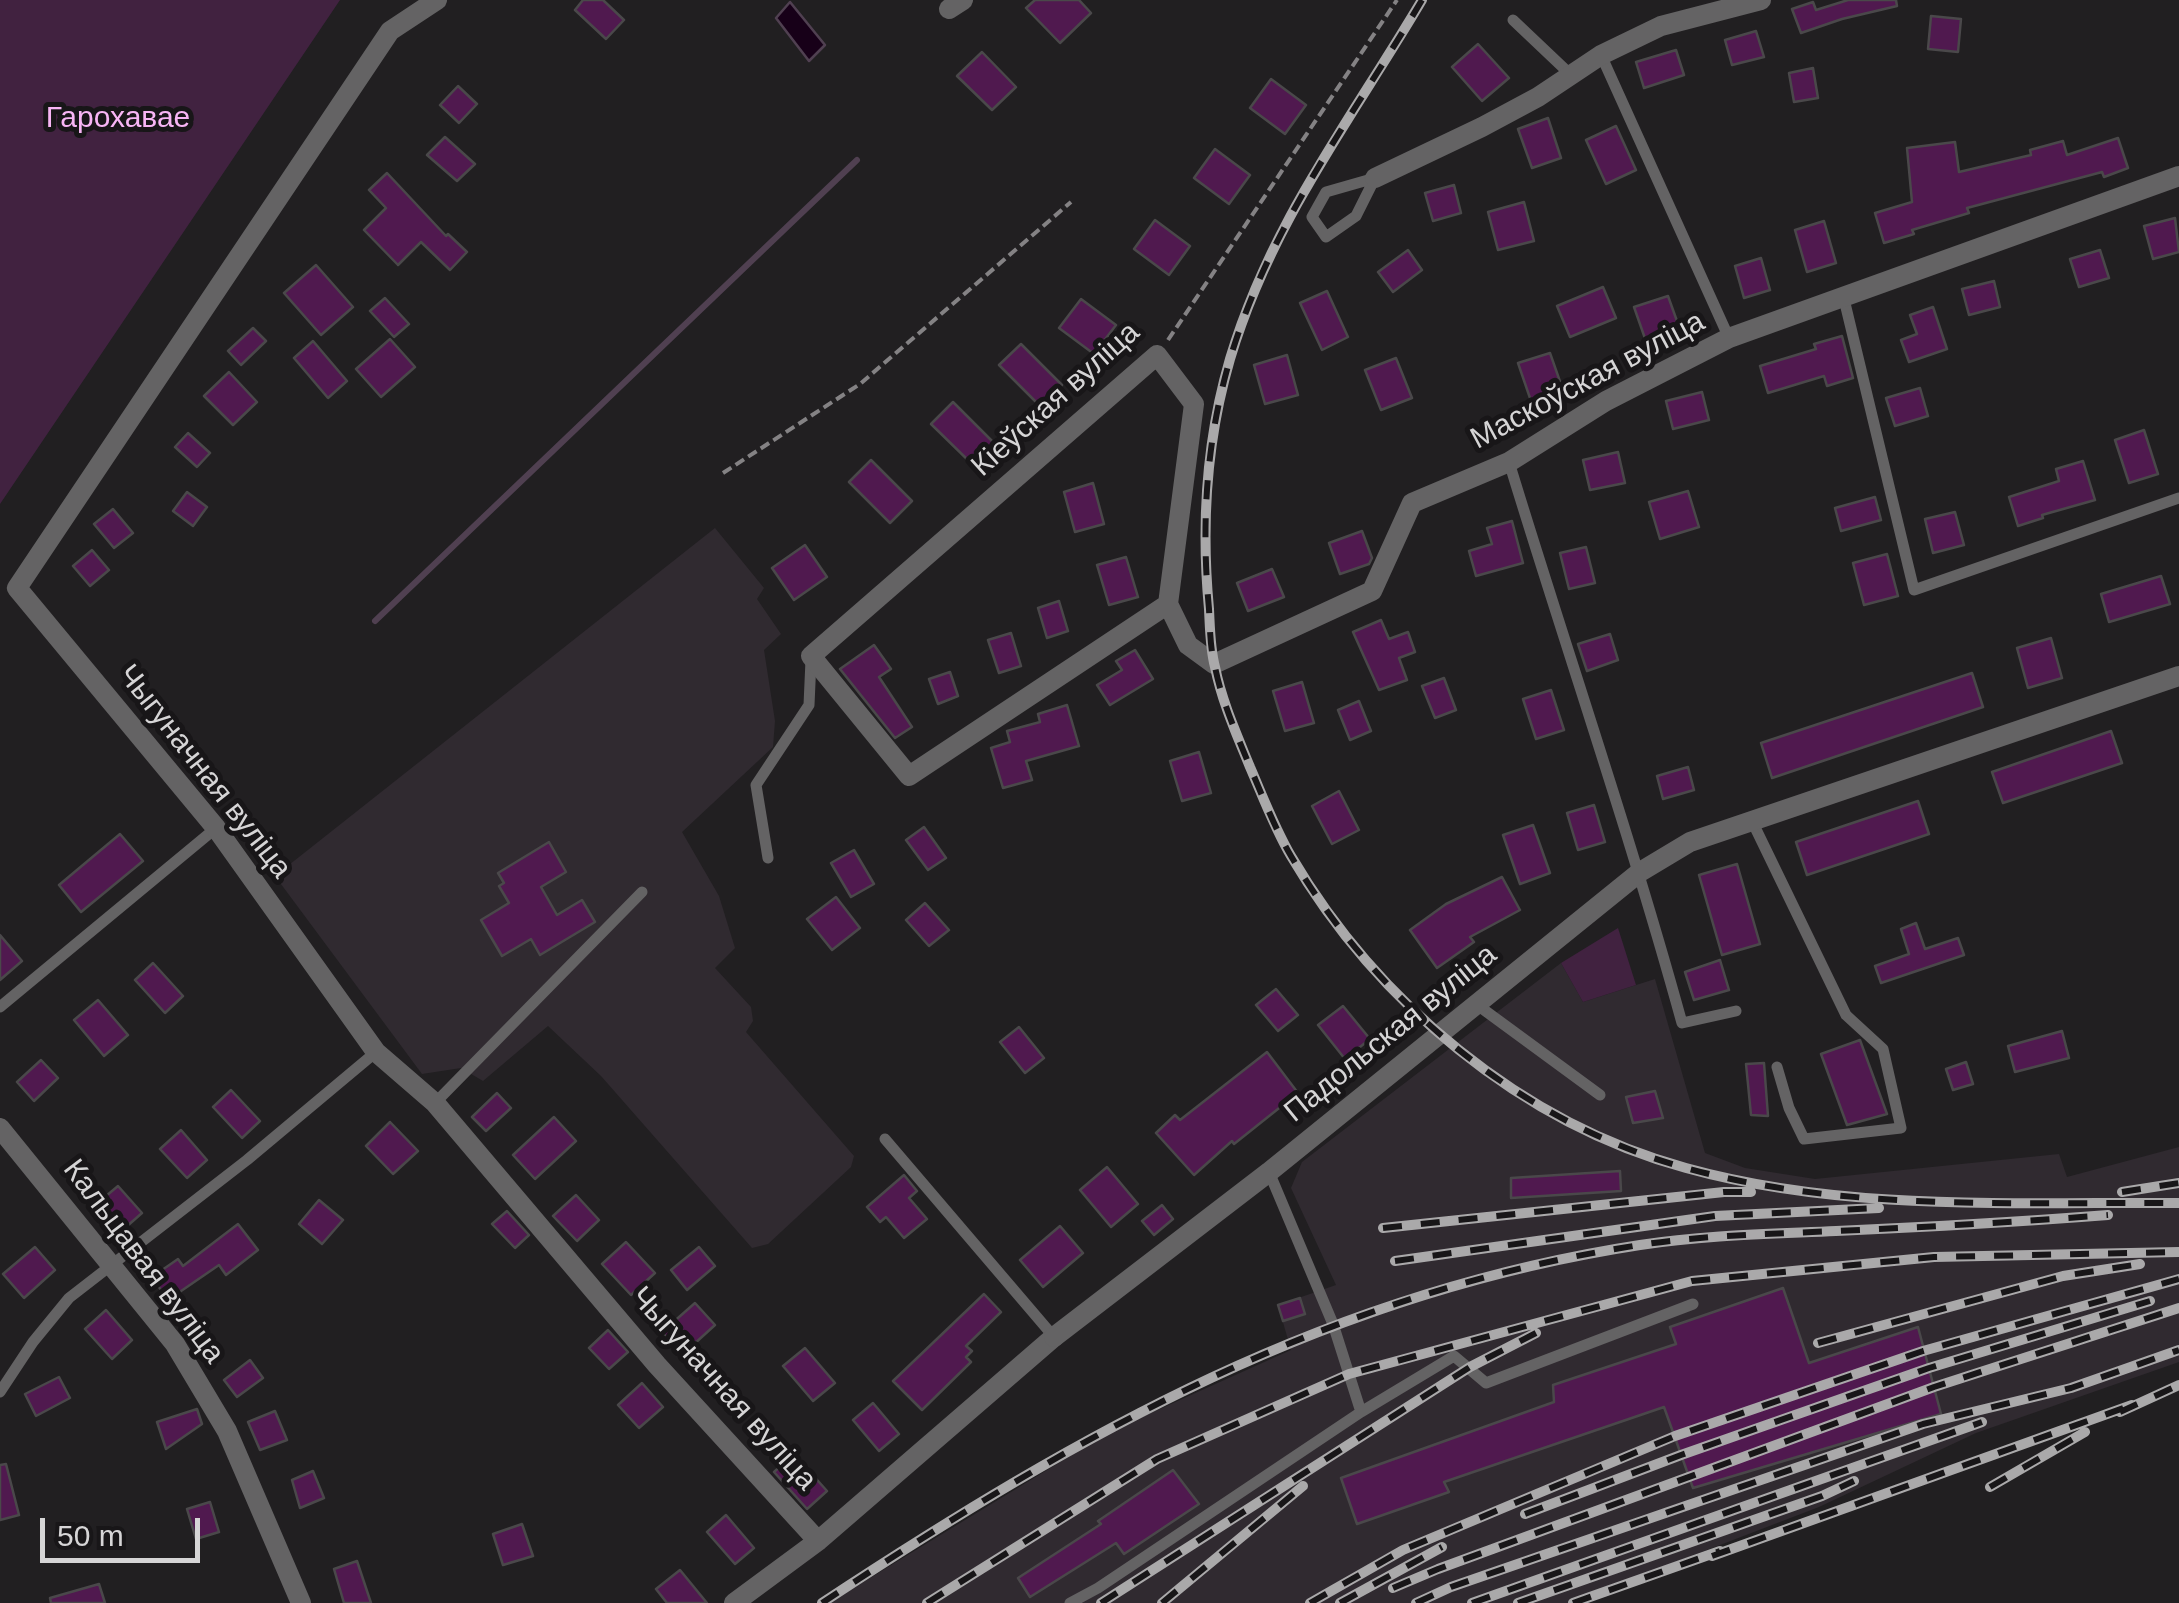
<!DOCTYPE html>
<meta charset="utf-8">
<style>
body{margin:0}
#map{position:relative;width:2179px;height:1603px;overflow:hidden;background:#211f21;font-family:Helvetica,sans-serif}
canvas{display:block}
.scale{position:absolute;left:40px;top:1518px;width:160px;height:45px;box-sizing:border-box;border:5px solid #d6d5d6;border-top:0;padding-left:12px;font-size:30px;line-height:35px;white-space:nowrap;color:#d6d5d6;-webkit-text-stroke:8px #181618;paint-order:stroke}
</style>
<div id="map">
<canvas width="2179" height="1603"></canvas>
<div class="scale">50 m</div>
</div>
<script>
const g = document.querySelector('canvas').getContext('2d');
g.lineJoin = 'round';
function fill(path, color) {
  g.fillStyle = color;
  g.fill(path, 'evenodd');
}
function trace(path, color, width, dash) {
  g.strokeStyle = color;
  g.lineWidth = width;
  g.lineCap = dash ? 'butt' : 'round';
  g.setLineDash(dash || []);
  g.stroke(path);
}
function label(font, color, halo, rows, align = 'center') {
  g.font = font + ' Helvetica,sans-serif';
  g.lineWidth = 10;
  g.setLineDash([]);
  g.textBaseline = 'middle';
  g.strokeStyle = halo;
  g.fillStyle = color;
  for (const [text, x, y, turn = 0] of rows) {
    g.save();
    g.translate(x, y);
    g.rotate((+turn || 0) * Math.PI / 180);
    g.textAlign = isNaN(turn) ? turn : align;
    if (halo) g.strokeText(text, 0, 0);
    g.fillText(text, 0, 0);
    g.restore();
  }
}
const built = new Path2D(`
 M715,528L764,588L757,599L781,634L764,650L775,721L773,747L682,832L719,896L735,948L715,968L751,1007L753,1021L746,1032L854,1156L851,1167L768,1244L752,1248L601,1076L548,1026L483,1081L461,1068L422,1074L275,876Z
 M1561,963L1583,1002L1655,979L1705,1153L1745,1168L1815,1179L2059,1154L2067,1177L2179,1147V1362L1976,1433L1819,1507L1569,1603H829L1111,1431L1291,1350L1278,1305L1336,1285L1291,1188L1302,1162Z`);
const green = new Path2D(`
 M0,0H340L0,504Z
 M1618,928L1636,985L1583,1002L1561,963Z`);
const water = new Path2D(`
 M790,2L825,45L809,61L776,18Z`);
const stream = new Path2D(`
 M375,621L857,160`);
const building = new Path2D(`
 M583,0H603L624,20L606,39L575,10Z
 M1035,0H1079L1091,13L1060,43L1026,8Z
 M1848,0H1896L1897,6L1842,19L1801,33L1792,9L1813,2L1816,10Z
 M1931,16L1961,19L1958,52L1928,49Z
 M1756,31L1764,57L1732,65L1725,40Z
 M1478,44L1509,78L1482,101L1452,67Z
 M1676,50L1684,75L1644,88L1636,62Z
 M982,52L1016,87L992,110L957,76Z
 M1813,68L1818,98L1794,102L1789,73Z
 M1271,79L1306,105L1285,134L1250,108Z
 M458,86L477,104L459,123L440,105Z
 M1548,118L1561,158L1532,168L1518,129Z
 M1616,126L1636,170L1606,184L1586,140Z
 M445,137L475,164L457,181L427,155Z
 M2118,138L2128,168L2104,177L2102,172L1967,208L1969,213L1912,230L1914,234L1884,243L1875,213L1912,202L1907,148L1955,142L1959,172L2031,155L2030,150L2063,141L2067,155Z
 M1215,149L1250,175L1229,204L1194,178Z
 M387,173L446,236L448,234L467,252L450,270L421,242L398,265L364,230L386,208L369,190Z
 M1454,185L1461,213L1433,221L1425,193Z
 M1524,202L1534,241L1498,250L1488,212Z
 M2175,218L2179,252L2153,259L2144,226Z
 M1155,220L1190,246L1169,275L1134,249Z
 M1824,221L1836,263L1807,272L1795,230Z
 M1408,250L1422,270L1393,292L1378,272Z
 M2100,250L2109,278L2079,287L2070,259Z
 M1761,258L1770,290L1744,298L1735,266Z
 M316,265L353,307L321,335L284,293Z
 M1994,281L2000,307L1969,315L1962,289Z
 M1603,287L1616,318L1570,337L1557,306Z
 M1327,291L1348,337L1322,350L1300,303Z
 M1668,296L1682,335L1648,347L1634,307Z
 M385,298L409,324L394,337L370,311Z
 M1081,299L1116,325L1094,354L1059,328Z
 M1933,307L1947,349L1909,362L1901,340L1917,334L1910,315Z
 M253,328L266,341L241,365L228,351Z
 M1842,336L1853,378L1827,386L1824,376L1768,393L1760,366L1816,349L1814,344Z
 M390,339L415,367L381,397L356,369Z
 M313,341L347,381L328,398L294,358Z
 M1021,344L1062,385L1040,406L999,365Z
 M1550,353L1563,390L1531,401L1518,363Z
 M1287,355L1298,395L1265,404L1254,365Z
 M1396,358L1412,398L1381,410L1365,370Z
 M229,372L257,402L233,425L204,396Z
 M1920,388L1928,416L1895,426L1886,398Z
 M1702,392L1709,420L1673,429L1666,401Z
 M953,402L994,443L972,464L931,424Z
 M2144,430L2158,474L2129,483L2115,440Z
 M188,433L210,453L197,467L175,447Z
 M1618,452L1625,483L1590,490L1583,460Z
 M871,460L912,501L890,523L849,482Z
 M2083,461L2095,500L2042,515L2043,518L2018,526L2009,497L2059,481L2056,469Z
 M1093,483L1104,524L1075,532L1064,492Z
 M1688,491L1699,527L1660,539L1649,502Z
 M187,492L207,507L193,526L173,511Z
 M1875,497L1881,520L1841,531L1835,508Z
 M113,509L133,533L114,548L94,524Z
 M1955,512L1964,545L1933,553L1925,519Z
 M1512,521L1523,563L1476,576L1469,551L1492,544L1487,528Z
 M1362,531L1372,558L1369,564L1340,574L1329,543Z
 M805,545L827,577L794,600L772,568Z
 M1586,547L1595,583L1569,589L1560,553Z
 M92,550L109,570L90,586L73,566Z
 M1887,554L1898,596L1864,605L1853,563Z
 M1126,557L1138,597L1109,605L1097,565Z
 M1272,569L1284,597L1248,611L1237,583Z
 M2161,576L2170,604L2109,622L2101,594Z
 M1059,601L1068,631L1047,638L1038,608Z
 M1381,620L1389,639L1408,632L1415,652L1399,658L1407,680L1379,690L1353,632Z
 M1011,633L1021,666L999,673L988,640Z
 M1610,634L1618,660L1587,671L1578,644Z
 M2051,638L2062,678L2028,688L2017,648Z
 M874,645L891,669L879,677L912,727L895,738L840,669Z
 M1135,650L1153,679L1110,705L1097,685L1122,670L1116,661Z
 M950,672L958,696L938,704L929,679Z
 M1972,673L1983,707L1772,778L1761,743Z
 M1444,678L1456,710L1435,718L1422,686Z
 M1302,682L1314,723L1285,731L1273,691Z
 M1551,690L1564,730L1536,739L1523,699Z
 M1359,701L1371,731L1350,740L1338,710Z
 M1067,705L1079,746L1026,761L1032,780L1003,788L991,748L1010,742L1007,731L1040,722L1038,714Z
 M2111,731L2122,763L2003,803L1992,772Z
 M1199,752L1211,793L1182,801L1170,761Z
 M1688,767L1694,790L1663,799L1657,776Z
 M1339,791L1359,830L1332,844L1312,806Z
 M1918,801L1929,834L1807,875L1796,842Z
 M1594,805L1605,842L1578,850L1567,813Z
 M1533,825L1550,873L1520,884L1503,835Z
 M924,827L946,858L928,870L906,840Z
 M120,834L143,861L81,912L59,885Z
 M549,842L566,872L541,887L557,915L582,900L595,922L540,955L531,939L502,956L481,920L509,903L499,886L504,883L498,873Z
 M854,850L874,884L851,897L831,863Z
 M1737,864L1760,944L1722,955L1699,875Z
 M1502,877L1520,910L1470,937L1474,942L1437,968L1410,930L1446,904Z
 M836,897L860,928L832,950L807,919Z
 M925,903L949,930L929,946L906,920Z
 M1916,923L1925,949L1958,938L1964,955L1881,983L1875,966L1909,954L1901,929Z
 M0,935L22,961L0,980Z
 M1720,960L1729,990L1694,1000L1685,972Z
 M153,963L183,996L165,1013L135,980Z
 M1276,989L1298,1015L1278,1031L1256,1005Z
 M98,1000L128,1035L104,1056L74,1020Z
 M1343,1006L1370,1039L1345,1059L1318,1025Z
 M1019,1027L1044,1058L1025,1073L1000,1042Z
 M2062,1031L2069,1058L2015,1072L2008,1046Z
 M1860,1040L1887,1114L1847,1125L1821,1054Z
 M1267,1052L1298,1093L1234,1144L1232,1141L1194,1175L1156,1133L1175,1115L1180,1120Z
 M41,1060L58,1078L34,1101L17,1082Z
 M1966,1062L1973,1084L1953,1090L1946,1069Z
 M1764,1063L1768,1116L1751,1115L1746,1064Z
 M231,1090L260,1121L242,1138L213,1107Z
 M1655,1091L1663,1118L1633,1123L1626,1097Z
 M497,1093L511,1108L486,1131L472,1117Z
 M554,1117L576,1141L535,1179L513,1155Z
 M390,1122L418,1151L393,1174L366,1146Z
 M181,1130L207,1160L187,1178L160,1149Z
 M1107,1167L1138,1204L1111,1227L1080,1190Z
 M1620,1171L1621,1191L1511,1198V1178Z
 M904,1175L917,1191L909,1198L927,1219L904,1238L886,1217L880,1222L867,1207Z
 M118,1186L142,1213L117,1235L93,1207Z
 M576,1195L599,1220L577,1241L553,1216Z
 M319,1200L343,1220L322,1244L299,1224Z
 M1162,1205L1173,1219L1154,1235L1142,1221Z
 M507,1211L529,1235L515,1248L492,1224Z
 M238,1224L258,1250L226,1275L219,1265L168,1300L152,1277L178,1259L183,1266Z
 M1060,1226L1083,1253L1043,1287L1020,1260Z
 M626,1242L655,1273L631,1295L602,1264Z
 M35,1247L55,1270L24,1298L3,1274Z
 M699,1247L715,1266L687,1290L671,1270Z
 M1783,1288L1809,1363L1918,1327L1941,1414L1693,1488L1664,1407L1444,1482L1449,1492L1357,1524L1341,1478L1554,1402L1553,1385L1676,1344L1670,1327Z
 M984,1294L1001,1312L966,1346L972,1351L966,1357L971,1362L922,1410L893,1381Z
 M1300,1298L1305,1314L1283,1321L1278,1305Z
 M695,1303L715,1325L682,1355L662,1332Z
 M106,1310L132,1340L112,1359L85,1329Z
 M608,1330L628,1352L609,1369L589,1348Z
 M805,1348L835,1383L813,1401L783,1366Z
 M250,1360L263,1378L237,1397L224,1380Z
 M59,1377L70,1398L36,1416L25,1394Z
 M642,1383L663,1407L639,1428L618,1405Z
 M873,1403L899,1434L879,1451L853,1420Z
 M197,1409L202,1424L166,1449L157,1422Z
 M275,1411L287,1440L260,1450L248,1422Z
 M794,1454L827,1491L807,1509L774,1472Z
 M6,1464L19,1515L0,1520V1465Z
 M1173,1470L1199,1504L1124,1554L1116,1543L1030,1597L1018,1578L1101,1524L1098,1521Z
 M313,1471L324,1498L300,1508L292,1480Z
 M210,1502L219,1532L196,1539L187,1509Z
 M726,1515L754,1548L735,1564L707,1532Z
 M522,1524L533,1556L503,1565L493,1534Z
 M357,1561L371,1603H344L334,1569Z
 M680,1570L707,1603H667L656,1589Z
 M99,1584L105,1603H51L50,1598Z`);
const path = new Path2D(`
 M1168,340L1397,0
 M723,473L860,384L1071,202`);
const service = new Path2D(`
 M1513,20L1571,75
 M1601,55L1729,338
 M1375,178L1356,216L1326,237L1312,217L1326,192Z
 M1844,299L1914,590L2179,498
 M1509,462C1566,649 1630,834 1682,1023L1736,1011
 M1751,819L1846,1015L1883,1049L1901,1128L1804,1139L1789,1108L1777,1067
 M768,858L756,785L809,705L811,660
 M1476,1004L1600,1095
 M0,1007L216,828
 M435,1103L642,892
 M885,1139L1054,1337
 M1269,1172L1333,1324L1361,1412
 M0,1392L33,1342L69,1298L247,1160L376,1052
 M1070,1603L1098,1588L1361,1412L1454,1356L1486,1383L1693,1304`);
const minor = new Path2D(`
 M437,0L390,31L17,588L216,828L376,1052L435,1103L657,1365L818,1541
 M949,9L963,0
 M1375,178L1482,127L1538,97L1601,55L1661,26L1761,0
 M1157,355L1194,404L1168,604L909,776L811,656Z
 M1168,604L1188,645L1214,664L1372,591L1412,503L1509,462L1606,401L1729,338L2179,176
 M0,1128L175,1344L227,1431L301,1603
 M734,1603L818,1541L1054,1337`);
const tertiary = new Path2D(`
 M1054,1337L1269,1172L1640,872L1690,842L2179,676`);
const rail = new Path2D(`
 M1422,0C1351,120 1271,222 1230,359C1206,441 1201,524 1209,609C1210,628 1210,648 1215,667C1222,702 1237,735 1250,767C1263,797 1275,829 1291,856C1377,1002 1521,1123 1686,1168C1845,1212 2016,1202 2179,1203
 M2122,1192L2179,1183
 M1383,1228L1724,1192H1751
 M1395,1261L1715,1216L1879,1208
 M1818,1343L2063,1276L2140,1264
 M2120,1412L2179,1385
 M1990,1487L2085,1432
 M1525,1514L1681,1455L1929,1368L2150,1301
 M1712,1556L2132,1405
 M1393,1588L1438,1569L1934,1387L2179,1308
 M822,1603C1082,1432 1327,1293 1640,1245C1704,1235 1770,1234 1836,1231C1927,1227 2017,1222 2108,1215
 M927,1603L1157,1459L1349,1374L1692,1281L1934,1257L2179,1252
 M1101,1603L1470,1367L1536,1333
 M1162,1603L1303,1486
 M1310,1603L1403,1550L1675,1436L1923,1351L2179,1279
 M1340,1603L1442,1547
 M1416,1603L1451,1587L1923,1424L2071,1388L2179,1350
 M1472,1603L1982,1422
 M1518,1603L1822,1496L1854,1481
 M1573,1603L1720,1551`);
const parkNames = [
 ["Гарохавае",118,119]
];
const streetNames = [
 ["Маскоўская вуліца",1588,381,-28],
 ["Кіеўская вуліца",1056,400,-42],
 ["Чыгуначная вуліца",204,772,52],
 ["Падольская вуліца",1391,1034,-39],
 ["Кальцавая вуліца",143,1262,53],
 ["Чыгуначная вуліца",723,1389,48]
];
fill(built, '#302a30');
fill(green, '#412240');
fill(water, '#170018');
trace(water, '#504051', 2.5);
trace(stream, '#504051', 6);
fill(building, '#50194f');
trace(building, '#4a484a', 2.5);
trace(path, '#848284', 4, [10, 5]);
trace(service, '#646364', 11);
trace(minor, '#646364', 20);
trace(tertiary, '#646364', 20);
trace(rail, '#aaa9aa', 10);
trace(rail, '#181618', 6, [19]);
label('30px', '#f7b5f4', '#181618', parkNames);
label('30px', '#d6d5d6', '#181618', streetNames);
</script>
